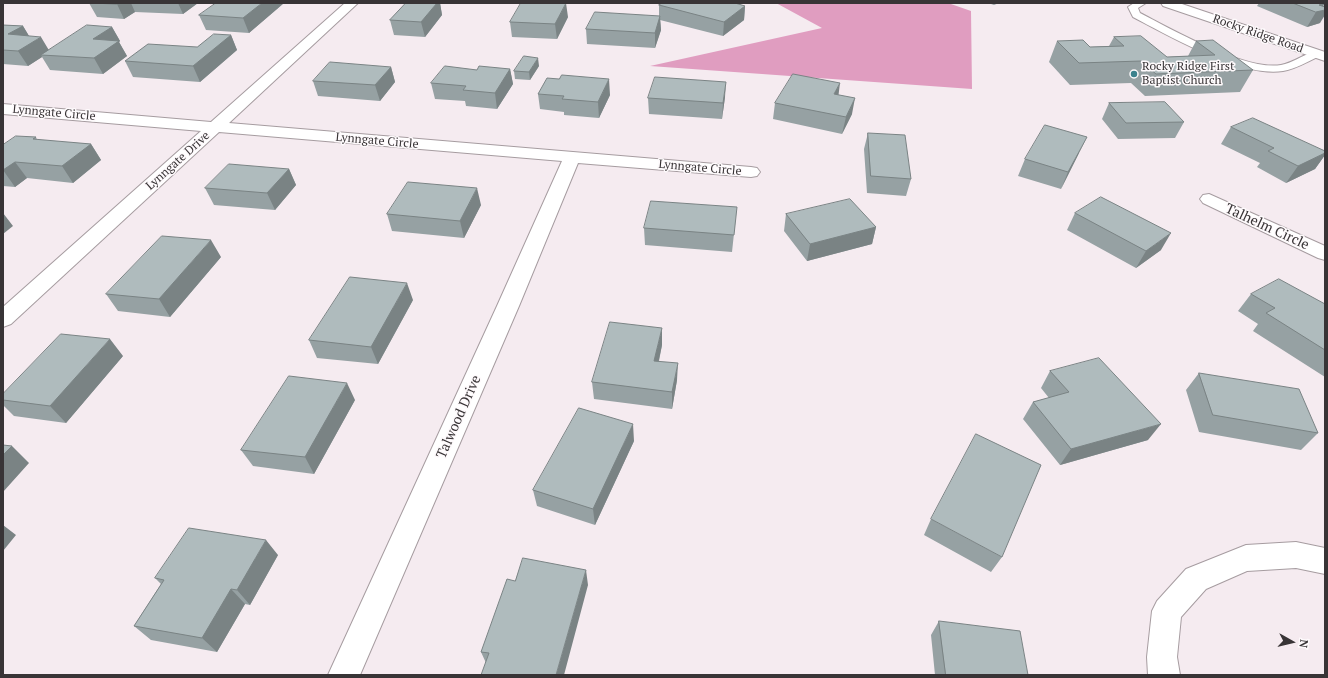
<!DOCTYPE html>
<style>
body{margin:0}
#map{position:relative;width:1328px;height:678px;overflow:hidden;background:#f5ebf0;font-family:"PT Serif",serif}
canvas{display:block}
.frame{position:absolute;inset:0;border:4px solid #383436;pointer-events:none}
.north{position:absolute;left:1272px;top:622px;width:40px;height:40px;-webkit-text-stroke:3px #fefafc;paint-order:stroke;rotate:98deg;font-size:11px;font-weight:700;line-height:16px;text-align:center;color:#383436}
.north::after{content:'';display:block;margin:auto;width:14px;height:18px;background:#383436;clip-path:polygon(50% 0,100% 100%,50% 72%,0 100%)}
</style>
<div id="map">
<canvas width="1328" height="678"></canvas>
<div class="frame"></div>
<div class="north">N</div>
</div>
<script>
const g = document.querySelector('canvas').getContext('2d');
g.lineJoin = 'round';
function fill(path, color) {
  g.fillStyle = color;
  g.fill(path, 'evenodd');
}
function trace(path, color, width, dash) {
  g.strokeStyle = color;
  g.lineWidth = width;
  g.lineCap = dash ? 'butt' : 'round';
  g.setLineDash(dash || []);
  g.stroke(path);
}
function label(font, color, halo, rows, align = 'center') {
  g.font = font + ' "PT Serif",serif';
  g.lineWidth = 3;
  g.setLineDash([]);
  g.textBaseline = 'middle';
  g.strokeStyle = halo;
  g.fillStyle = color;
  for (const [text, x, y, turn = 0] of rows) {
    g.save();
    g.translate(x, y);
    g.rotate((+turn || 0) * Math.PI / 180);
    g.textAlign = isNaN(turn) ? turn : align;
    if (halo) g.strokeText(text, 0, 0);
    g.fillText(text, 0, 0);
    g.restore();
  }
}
const forest = new Path2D(`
 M776,3H948L971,11L972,89L650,66L822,28Z`);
const service = new Path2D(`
 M1134,3H1146L1138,8L1140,13C1173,30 1245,71 1281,65C1292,63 1302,56 1312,52L1316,51L1321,54L1320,56C1308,61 1296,69 1283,71C1242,78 1169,36 1133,17L1128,7Z`);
const minor = new Path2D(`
 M345,3H358L229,123L751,167L757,168L760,172L757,176L751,177L578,163L519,306L360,675H328L497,306L562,161L219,132L11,324L3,327V307L201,131L3,114V104L211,122Z
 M1209,194L1325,246V260L1318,258L1203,203L1200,199L1203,195Z
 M1296,542L1325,548V574L1296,568L1247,571L1206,589L1181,617L1177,657L1180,675H1148L1147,657L1152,611L1157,601L1186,569L1246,545Z`);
const secondary = new Path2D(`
 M1161,3H1179L1325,52V61L1163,6Z`);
const wall = new Path2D(`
 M89,3H198L183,14L135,12L124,19L97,17Z
 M284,3L249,33L206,30L199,15Z
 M406,3H450L449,4L440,3L442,15L425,37L394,35L390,20Z
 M988,3H999L994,5Z
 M1259,3H1325L1323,6L1320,23L1307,27L1257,6Z
 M659,5L745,6L744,20L723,36L660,20L661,30L655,48L587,44L586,29L659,16Z
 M568,17L557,39L512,37L510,22Z
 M3,25L23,26L29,36L48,50L112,27L120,41L119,42L127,56L103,74L50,70L42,57L28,66L3,64Z
 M231,35L237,50L200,82L133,77L125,61L197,47Z
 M1114,37L1167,57L1188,56L1196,41L1253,70L1240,92L1145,96L1131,83L1070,85L1049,62L1057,41L1090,47L1109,46Z
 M539,66L530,80L515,79L514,71Z
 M391,67L395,82L380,101L318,96L313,81Z
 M510,69L513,84L497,109L466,106L465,101L435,99L431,83L477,70Z
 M538,94L610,95L599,118L564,115V112L540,109Z
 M838,95L852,114L842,134L773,119L775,103Z
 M725,97L722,119L649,114L648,98Z
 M1109,103L1184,122L1175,138L1118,139L1102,119Z
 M1231,127L1325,151V155L1315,169L1286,183L1257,167L1260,163L1221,144Z
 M868,133L911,179L906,196L867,193L864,149Z
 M36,137L37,140L91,144L101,160L73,183L27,178L15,187L3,186V145Z
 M1079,153L1061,189L1018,176L1025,159Z
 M289,169L296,185L275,210L214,205L205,188Z
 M481,205L464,238L392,231L387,214Z
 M1075,213L1161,250L1136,268L1067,230Z
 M786,214L876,227L872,244L807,261L784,231Z
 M735,224L732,252L645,245L644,228Z
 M221,257L170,317L118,311L106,294Z
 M1251,294L1325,304V377L1253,331L1258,324L1238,311Z
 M413,300L378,364L317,358L309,340Z
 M662,345L659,361L677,380L672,409L594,399L592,382Z
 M123,356L66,423L14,416L3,405V394Z
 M1050,371L1148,440L1060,465L1023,419L1033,402L1049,398L1041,388Z
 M1199,373L1318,433L1301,450L1199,432L1186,390Z
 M355,400L314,474L253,466L241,450Z
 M634,441L595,525L537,506L533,490Z
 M931,519L1002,557L991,572L924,535Z
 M278,555L250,605L245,604L217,652L151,640L134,626L161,584L155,578Z
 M515,581L588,585L486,663L481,652Z
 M939,621L1028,675H935L931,635Z`);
const shadedWall = new Path2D(`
 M119,3H131L135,12L124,19L117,4Z
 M178,3H198L183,14Z
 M262,3H284L249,33L243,18Z
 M437,3H440L442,15L425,37L421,22Z
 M566,3L568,17L557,39L555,24Z
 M1325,3L1320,11L1325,10V15L1320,23L1307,27L1316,12L1319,5Z
 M745,6L744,20L723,36L724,22Z
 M660,16L661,30L655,48V33Z
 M23,26L32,41L8,34Z
 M112,27L120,41L119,42L127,56L103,74L94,58L93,39Z
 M231,35L237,50L200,82L193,66Z
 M41,37L50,52L41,55L42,57L28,66L18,51Z
 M538,58L539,66L530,80L529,72Z
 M391,67L395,82L380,101L375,85Z
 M510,69L513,84L497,109L495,93Z
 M609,79L610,95L599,118L598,102Z
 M726,82L725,97L722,119L723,103Z
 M840,83L838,99L834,94Z
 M855,98L852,114L842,134L846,117Z
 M1087,137L1061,189L1068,172Z
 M91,144L101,160L73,183L62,166Z
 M1325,153V155L1315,169L1286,183L1298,166Z
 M15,162L27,178L15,187L3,170Z
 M289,169L296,185L275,210L267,193Z
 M477,188L481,205L464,238L460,221Z
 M3,213L13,226L3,234Z
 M876,227L872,244L807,261L810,244Z
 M1171,233L1161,250L1136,268L1146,251Z
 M211,240L221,257L170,317L159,299Z
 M407,283L413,300L378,364L371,347Z
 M662,328V345L655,378L654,361Z
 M110,339L123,356L66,423L50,406Z
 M678,363L677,380L672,409V392Z
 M347,383L355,400L314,474L305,457Z
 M633,424L634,441L595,525L593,509Z
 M1161,424L1148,440L1060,465L1071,449Z
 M12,446L29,463L3,492V455Z
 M3,525L16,535L3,551Z
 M266,540L278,555L250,605L237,590Z
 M586,570L588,585L564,675H556Z
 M231,589L245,604L217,652L202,638Z`);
const building = new Path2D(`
 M93,3H119L117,4Z
 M216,3H262L243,18L199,15Z
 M406,3H437L421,22L390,20Z
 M521,3H566L555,24L510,22Z
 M663,3H735L745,6L724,22L659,5Z
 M1293,3H1325L1319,5L1325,7V10L1316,12Z
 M595,12L660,16L655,33L586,29Z
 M3,25L23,26L8,34L41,37L18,51L3,50Z
 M87,25L112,27L93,39L119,41L94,58L41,55Z
 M214,34L231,35L193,66L125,61L148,44L197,47Z
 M1141,36L1167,57L1215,55L1196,41L1213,40L1253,70L1156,74L1141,61L1079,63L1057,41L1083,40L1090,47L1124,46L1114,37Z
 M524,56L538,58L529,72L514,71Z
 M330,62L391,67L375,85L313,81Z
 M445,66L477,70L479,66L510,69L495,93L463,90L466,86L431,83Z
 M793,74L840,83L834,94L855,98L846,117L775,103Z
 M562,75L609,79L598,102L562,99L564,96L538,94L547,78L559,79Z
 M655,77L726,82L723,103L648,98Z
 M1165,102L1184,122L1126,123L1109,103Z
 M1253,118L1325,151V153L1298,166L1268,151L1274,148L1231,127Z
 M1045,125L1087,137L1068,172L1025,159Z
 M868,133L905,135L911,179L871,176Z
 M16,136L36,137L33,139L91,144L62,166L15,162L3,170V145Z
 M229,164L289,169L267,193L205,188Z
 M408,182L477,188L460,221L387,214Z
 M1101,197L1171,233L1146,251L1075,213Z
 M850,199L876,227L810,244L786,214Z
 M651,201L737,207L734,235L644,228Z
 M162,236L211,240L159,299L106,294Z
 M350,277L407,283L371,347L309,340Z
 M1279,279L1325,304V350L1266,313L1275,308L1251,294Z
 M610,322L662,328L654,361L678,363L672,392L592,382Z
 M61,334L110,339L50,406L3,400V394Z
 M1099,358L1161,424L1071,449L1033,402L1069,392L1050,371Z
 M1199,373L1299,389L1318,433L1213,415Z
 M289,376L347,383L305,457L241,450Z
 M579,408L633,424L593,509L533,490Z
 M976,434L1041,465L1002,557L931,519Z
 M3,445L12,446L3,455Z
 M189,528L266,540L237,590L231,589L202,638L134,626L164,580L155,578Z
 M523,558L586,570L556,675H481L489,653L481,652L507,579L515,581Z
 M939,621L1020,631L1028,675H946Z`);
const markers = [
 [1134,74,4,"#3c828d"]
];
const farStreetnames = [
 ["Rocky Ridge Road",1258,34,19],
 ["Lynngate Circle",54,113,5],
 ["Lynngate Circle",377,141,5],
 ["Lynngate Drive",178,161,-42],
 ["Lynngate Circle",700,168,5]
];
const farPoinames = [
 ["Rocky Ridge First",1142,67],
 ["Baptist Church",1142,81]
];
const streetNames = [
 ["Talhelm Circle",1267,227,25],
 ["Talwood Drive",459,417,-66]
];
fill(forest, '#e09dc0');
trace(service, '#a69ca0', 2);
trace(minor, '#a69ca0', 2);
trace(secondary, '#a69ca0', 2);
fill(service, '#fff');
fill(minor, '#fff');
fill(secondary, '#fff');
fill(wall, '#96a1a3');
fill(shadedWall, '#7a8384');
fill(building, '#afbbbd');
trace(building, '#7a8384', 1);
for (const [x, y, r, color] of markers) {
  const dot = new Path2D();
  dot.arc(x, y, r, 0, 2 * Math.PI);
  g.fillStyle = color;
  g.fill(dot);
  trace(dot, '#fefafc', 1.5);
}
label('12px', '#383436', '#fefafc', farStreetnames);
label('12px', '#383436', '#fefafc', farPoinames, 'left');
label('14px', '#383436', '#fefafc', streetNames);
</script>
